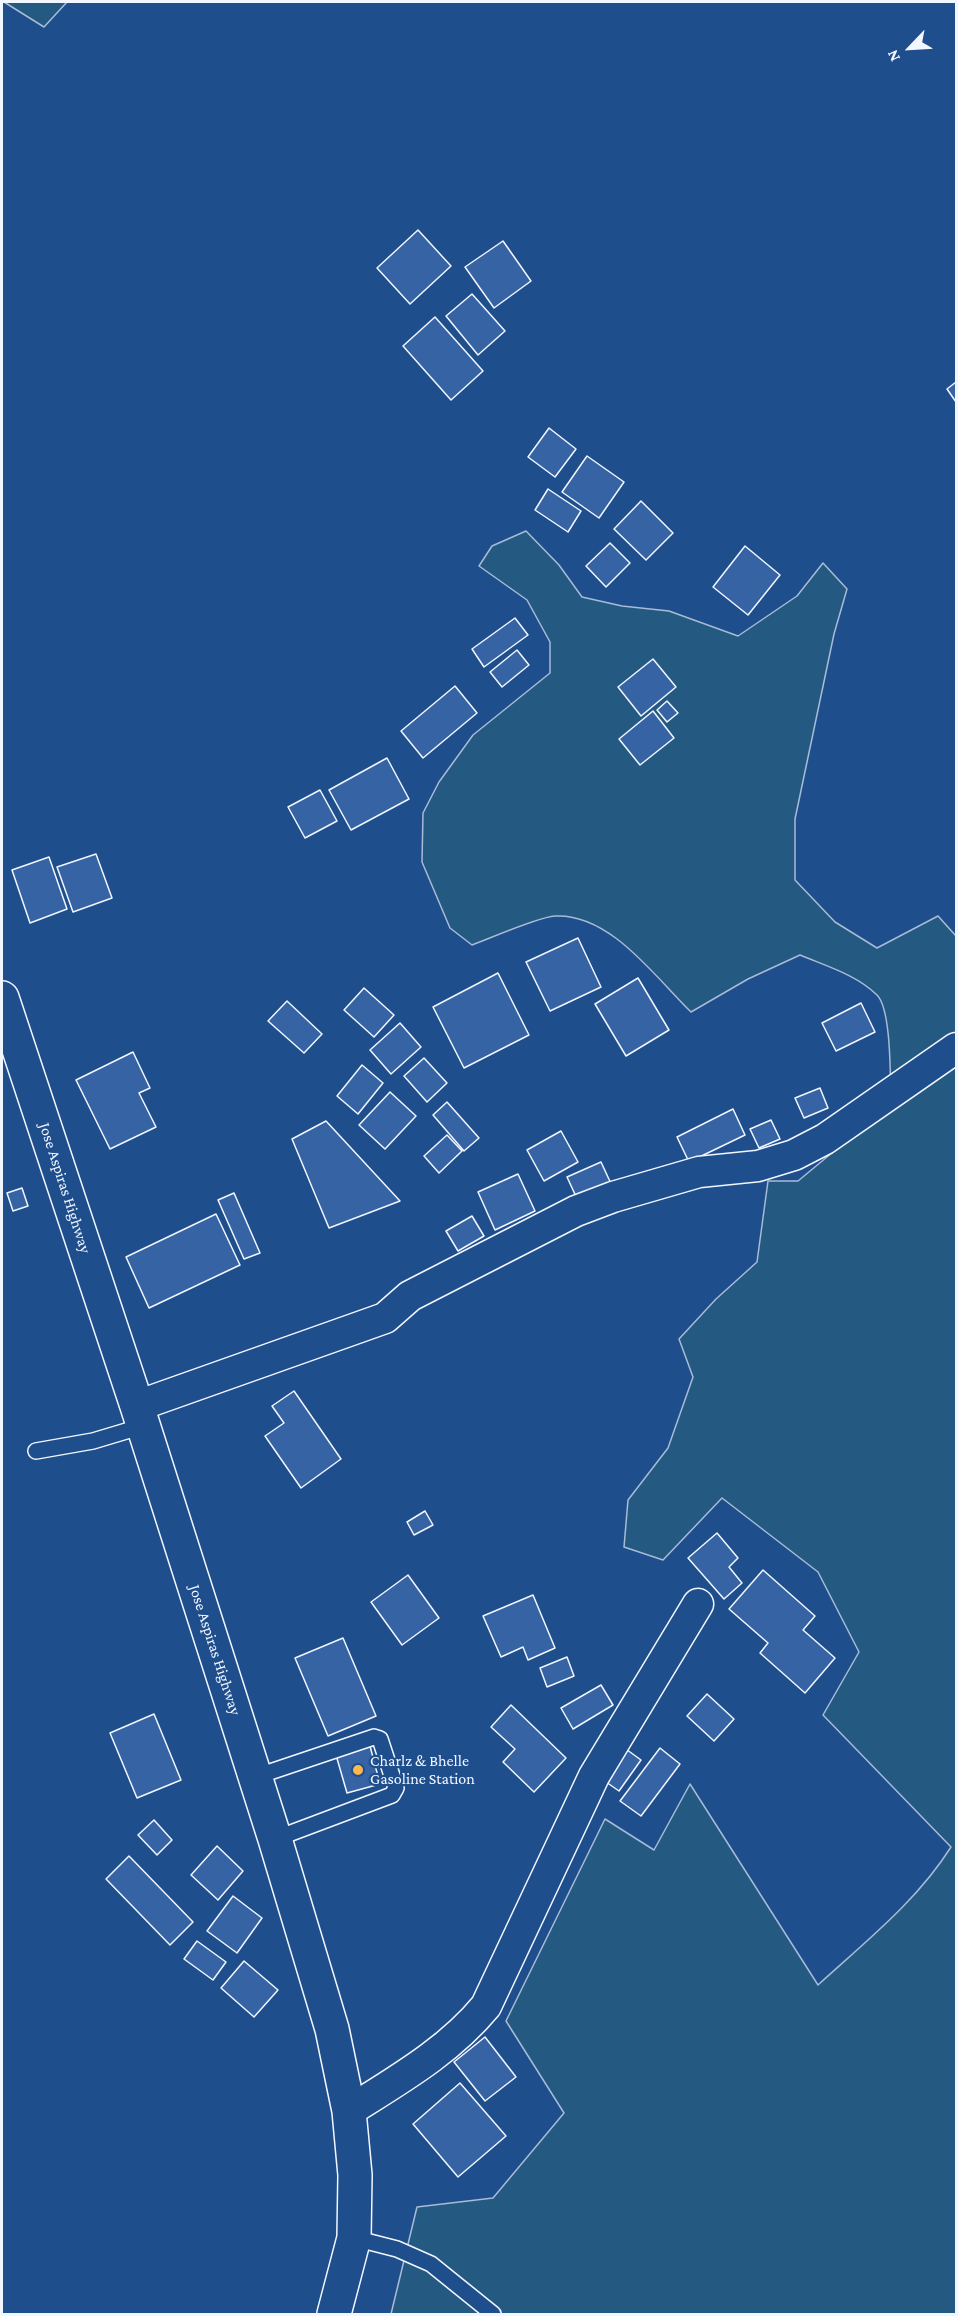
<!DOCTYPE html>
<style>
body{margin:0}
#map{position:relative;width:958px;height:2316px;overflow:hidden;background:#1f4e8c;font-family:"Crimson Pro",serif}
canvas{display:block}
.frame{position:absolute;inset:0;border:3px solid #f2f6ff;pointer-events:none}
.north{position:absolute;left:880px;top:18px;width:60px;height:60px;-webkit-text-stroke:4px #1f4e8c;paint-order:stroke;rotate:245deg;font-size:16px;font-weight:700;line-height:24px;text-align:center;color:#f2f6ff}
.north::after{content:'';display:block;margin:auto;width:21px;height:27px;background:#f2f6ff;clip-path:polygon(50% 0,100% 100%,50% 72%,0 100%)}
</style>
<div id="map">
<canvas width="958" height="2316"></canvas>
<div class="frame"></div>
<div class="north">N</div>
</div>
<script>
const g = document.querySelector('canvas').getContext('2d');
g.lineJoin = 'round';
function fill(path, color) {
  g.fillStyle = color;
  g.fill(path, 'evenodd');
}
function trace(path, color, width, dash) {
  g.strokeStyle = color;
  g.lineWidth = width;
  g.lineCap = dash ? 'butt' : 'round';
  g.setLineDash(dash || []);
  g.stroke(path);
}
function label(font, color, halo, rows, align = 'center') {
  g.font = font + ' "Crimson Pro",serif';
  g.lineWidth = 4.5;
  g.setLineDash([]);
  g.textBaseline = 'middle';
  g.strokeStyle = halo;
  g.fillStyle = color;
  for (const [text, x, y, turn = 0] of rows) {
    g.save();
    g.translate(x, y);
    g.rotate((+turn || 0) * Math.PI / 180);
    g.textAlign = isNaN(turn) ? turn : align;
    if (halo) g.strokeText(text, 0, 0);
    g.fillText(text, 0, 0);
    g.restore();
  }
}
const green = new Path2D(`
 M4,2H67L44,27Z
 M526,531L559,565L582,597L622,606L669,611L738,636L797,596L823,563L847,589L834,634L795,819V880L835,922L877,948L938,916L956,936V2314H391L417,2207L493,2198L564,2113L506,2021L605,1819L654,1850L690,1784L818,1985C865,1942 917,1901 951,1847L823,1715L859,1652L818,1572L722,1498L663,1560L624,1547L628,1500L668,1448L693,1377L679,1339L716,1299L757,1262L768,1181H798L891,1104C890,1082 892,1010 877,995C857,975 826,966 800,955L748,979L691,1012C655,977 610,913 555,916C538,917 491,938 472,945L450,928L422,862L423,813L439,782L473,735L550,673V642L527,600L479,566L492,546Z`);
const building = new Path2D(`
 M418,230L451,266L410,304L377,268Z
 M503,241L531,281L494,308L465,267Z
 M472,294L505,331L478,355L446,316Z
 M435,317L483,371L451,400L403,346Z
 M956,382V402L947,389Z
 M549,428L576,449L555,477L528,457Z
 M587,456L624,482L599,518L562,492Z
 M548,489L581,511L568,532L535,510Z
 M641,501L673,533L646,560L614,529Z
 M610,543L630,563L606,587L586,566Z
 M745,546L780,575L748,615L713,587Z
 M515,618L528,635L484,667L472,649Z
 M517,650L529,665L502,687L490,672Z
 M653,659L676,687L641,716L618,687Z
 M455,686L477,713L423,758L401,731Z
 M667,701L678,713L667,722L657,710Z
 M653,711L674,738L640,765L619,739Z
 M387,758L409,799L351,830L329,790Z
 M320,790L337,821L305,838L288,807Z
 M96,854L112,898L73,912L57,867Z
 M49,857L67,909L30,923L12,870Z
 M578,938L601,987L550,1011L526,962Z
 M498,973L529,1035L464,1068L433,1007Z
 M638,978L669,1030L626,1056L595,1004Z
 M364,988L394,1015L374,1037L344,1010Z
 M287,1001L322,1034L304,1053L268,1021Z
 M861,1003L875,1032L836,1051L822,1023Z
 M400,1023L421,1047L391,1074L370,1050Z
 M133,1052L150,1088L139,1093L156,1127L110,1149L76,1080Z
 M424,1058L447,1083L427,1102L404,1076Z
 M362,1065L383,1083L358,1114L337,1096Z
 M820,1088L828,1108L804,1118L795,1098Z
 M390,1092L416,1116L385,1149L359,1125Z
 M447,1102L479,1138L464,1151L433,1115Z
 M733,1109L745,1135L689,1162L677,1137Z
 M771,1120L780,1139L759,1148L750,1129Z
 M326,1121L400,1201L329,1228L292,1139Z
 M561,1131L578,1162L544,1181L527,1150Z
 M447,1135L462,1151L439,1173L424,1156Z
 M601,1162L613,1188L579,1203L567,1177Z
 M518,1174L535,1211L495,1230L478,1192Z
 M22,1188L28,1206L13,1211L7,1193Z
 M234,1193L260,1253L244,1259L218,1200Z
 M216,1214L240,1265L149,1308L126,1257Z
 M472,1216L484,1236L458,1251L446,1231Z
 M294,1391L341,1459L301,1488L265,1436L284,1423L272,1406Z
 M425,1511L433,1525L414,1535L407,1522Z
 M717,1533L738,1558L729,1567L742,1583L724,1599L688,1558Z
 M763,1570L815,1616L803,1630L835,1658L805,1693L760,1653L768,1643L729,1609Z
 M408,1575L439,1618L402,1645L371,1602Z
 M533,1595L555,1648L528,1660L523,1647L501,1657L483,1616Z
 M343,1638L376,1716L328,1736L295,1658Z
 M567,1657L574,1676L547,1687L540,1668Z
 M601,1685L613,1705L573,1729L561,1708Z
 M707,1694L734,1719L714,1741L687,1716Z
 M511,1705L566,1758L534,1792L503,1762L515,1749L491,1727Z
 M154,1714L181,1780L137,1798L110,1733Z
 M619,1744L641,1760L619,1791L596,1775Z
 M370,1746L380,1784L347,1793L336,1755Z
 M660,1748L680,1764L641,1816L620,1801Z
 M154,1820L172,1840L157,1855L138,1835Z
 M217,1846L243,1871L218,1900L191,1875Z
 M129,1856L193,1922L170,1945L106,1879Z
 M233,1896L262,1918L237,1953L207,1931Z
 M197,1941L226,1962L213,1980L184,1959Z
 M244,1961L278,1990L254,2017L221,1988Z
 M485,2037L516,2077L485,2101L454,2062Z
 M460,2083L506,2136L458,2177L413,2124Z`);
const service = new Path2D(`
 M36,1451L93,1441L143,1426
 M255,1777L374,1737L380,1739L396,1788L392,1795L275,1839
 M354,2238L397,2249L431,2264L493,2314`);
const minor = new Path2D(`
 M137,1406L385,1318L410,1296L576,1211L613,1197L699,1172L758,1166L794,1155L825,1139L956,1048
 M349,2111C398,2080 449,2051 486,2006L594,1776L698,1604`);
const primary = new Path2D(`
 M2,998L137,1406L275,1839L332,2029L349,2111L355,2175L354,2238L334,2314`);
const markers = [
 [358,1770,6,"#ffb74d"]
];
const streetNames = [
 ["Jose Aspiras Highway",65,1188,72],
 ["Jose Aspiras Highway",215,1650,72]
];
const poiNames = [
 ["Charlz & Bhelle",370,1761],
 ["Gasoline Station",370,1779]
];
fill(green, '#245a82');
trace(green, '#a8bbd7', 1.5);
fill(building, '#3563a3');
trace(building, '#f2f6ff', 1.5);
trace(service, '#f2f6ff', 18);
trace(minor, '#f2f6ff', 33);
trace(primary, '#f2f6ff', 36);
trace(service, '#1f4e8c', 15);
trace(minor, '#1f4e8c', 30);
trace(primary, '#1f4e8c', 33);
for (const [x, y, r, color] of markers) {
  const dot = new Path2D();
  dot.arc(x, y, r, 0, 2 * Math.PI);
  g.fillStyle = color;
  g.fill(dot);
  trace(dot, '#1f4e8c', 2);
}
label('16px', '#f2f6ff', '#1f4e8c', streetNames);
label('16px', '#f2f6ff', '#1f4e8c', poiNames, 'left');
</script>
